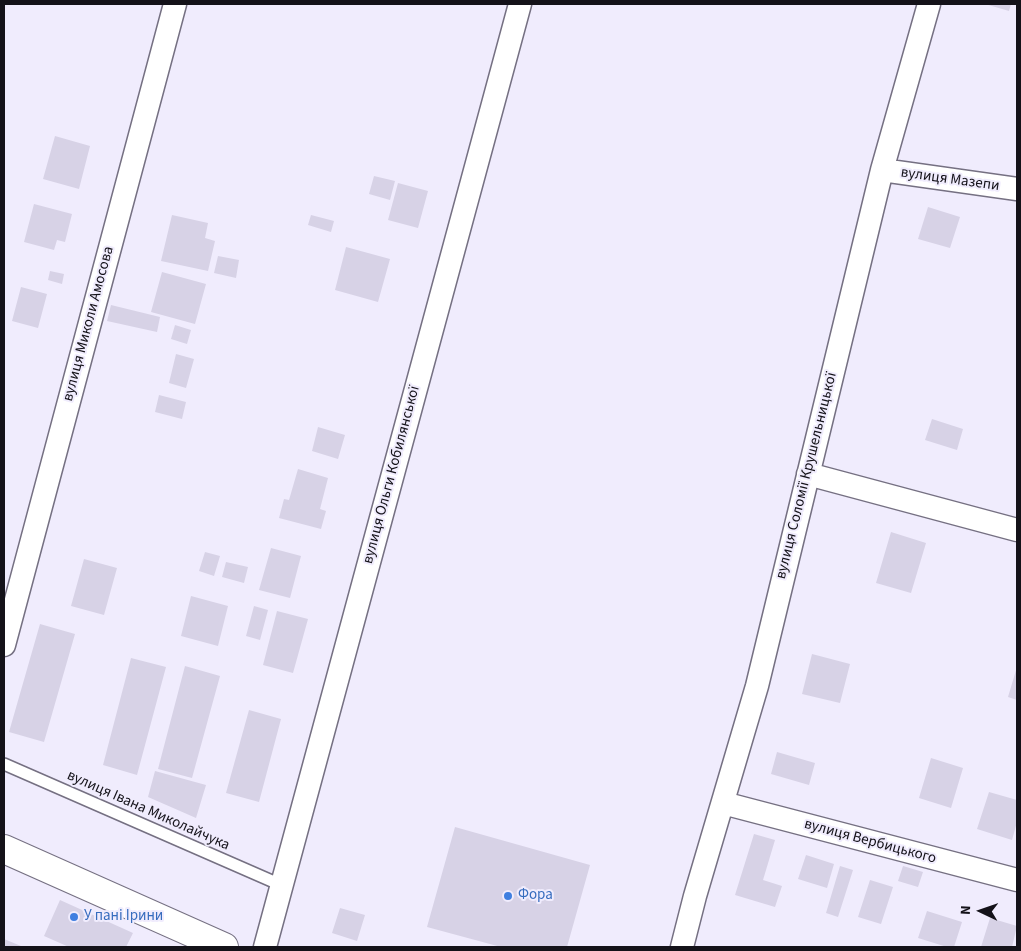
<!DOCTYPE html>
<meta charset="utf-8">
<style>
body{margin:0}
#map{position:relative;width:1021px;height:951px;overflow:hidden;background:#f0ecfd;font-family:"Source Sans 3",sans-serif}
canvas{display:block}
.frame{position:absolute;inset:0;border:5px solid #141219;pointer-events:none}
.north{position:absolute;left:956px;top:886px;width:50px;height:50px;-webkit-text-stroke:4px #f0ecfd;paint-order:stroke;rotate:273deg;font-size:14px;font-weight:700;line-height:20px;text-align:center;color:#141219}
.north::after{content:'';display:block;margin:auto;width:18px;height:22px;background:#141219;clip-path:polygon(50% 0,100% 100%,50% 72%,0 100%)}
</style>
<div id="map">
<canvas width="1021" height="951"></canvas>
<div class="frame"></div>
<div class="north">N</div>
</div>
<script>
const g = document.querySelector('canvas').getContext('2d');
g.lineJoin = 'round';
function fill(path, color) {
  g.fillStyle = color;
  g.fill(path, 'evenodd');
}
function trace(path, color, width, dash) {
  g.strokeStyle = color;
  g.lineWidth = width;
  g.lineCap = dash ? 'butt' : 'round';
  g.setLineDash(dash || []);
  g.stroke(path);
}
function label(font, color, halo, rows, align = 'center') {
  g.font = font + ' "Source Sans 3",sans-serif';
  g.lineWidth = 4;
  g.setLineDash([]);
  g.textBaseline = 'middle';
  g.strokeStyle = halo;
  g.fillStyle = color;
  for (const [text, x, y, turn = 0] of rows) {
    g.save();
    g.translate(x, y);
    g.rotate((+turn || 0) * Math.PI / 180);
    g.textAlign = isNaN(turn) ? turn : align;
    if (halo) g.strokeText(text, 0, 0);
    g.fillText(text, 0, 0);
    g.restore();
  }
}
const building = new Path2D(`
 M985,4H1011L1009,11Z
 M55,136L90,146L79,189L43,179Z
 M374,176L395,181L390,200L369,194Z
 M398,183L428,191L418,228L388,220Z
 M34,204L72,214L65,242L57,240L54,250L24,242Z
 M928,207L960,217L950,248L918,239Z
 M172,215L208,223L205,238L215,241L208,271L161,261Z
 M311,215L334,221L331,232L308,225Z
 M346,247L390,259L378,302L335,290Z
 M218,256L239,260L236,278L214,273Z
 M50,271L64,274L62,284L48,280Z
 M162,272L206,284L195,324L151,312Z
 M21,287L47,294L38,328L12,321Z
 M111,305L160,317L157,332L107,321Z
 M175,325L191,330L187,344L171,339Z
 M176,354L194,359L186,388L169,383Z
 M159,395L186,402L182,419L155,412Z
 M932,419L963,429L957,450L925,440Z
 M318,427L345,435L338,459L312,451Z
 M298,469L328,478L320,509L326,511L321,529L279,518L284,499L289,500Z
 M891,532L926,543L911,593L876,583Z
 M271,548L301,556L290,598L259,590Z
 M205,552L220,556L214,576L199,571Z
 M84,559L117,568L104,615L71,606Z
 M226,562L248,567L244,583L222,577Z
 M191,596L228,606L218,646L181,636Z
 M254,606L268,610L260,640L246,636Z
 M277,611L308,619L293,673L263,665Z
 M40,624L75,634L44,742L9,732Z
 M812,654L850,664L840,703L802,694Z
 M131,658L166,667L137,775L103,765Z
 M185,666L220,676L192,778L158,769Z
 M1017,667V700L1008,697Z
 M249,710L281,719L259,802L226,793Z
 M777,752L815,763L809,785L771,774Z
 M931,758L963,768L951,808L919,798Z
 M155,771L206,785L196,818L148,797Z
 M989,792L1017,800V822L1012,840L977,829Z
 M455,827L590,865L567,947H501L427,927Z
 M754,834L775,840L763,880L782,886L775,907L735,895Z
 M806,855L834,864L827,888L798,879Z
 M840,866L853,870L838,917L826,913Z
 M903,866L923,872L918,887L898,881Z
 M870,880L893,887L881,924L858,917Z
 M60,900L133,933L126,947H69L44,936Z
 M340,908L365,915L357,941L332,933Z
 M927,911L962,922L954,947H947L918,938Z
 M990,918L1017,926L1012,947H981Z
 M4,939L21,946L20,947H4Z`);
const service = new Path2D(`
 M4,764L281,885`);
const minor = new Path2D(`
 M882,170L1017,189
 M808,474L1017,530
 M4,645L175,4
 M723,803L1017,880
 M265,947L520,4
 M682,947L695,896L757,686L882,170L929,4`);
const tertiary = new Path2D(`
 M4,849L224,947`);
const markers = [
 [508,896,5,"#3f7fe0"],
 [74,917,5,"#3f7fe0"]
];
const streetNames = [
 ["вулиця Мазепи",950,180,8],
 ["вулиця Миколи Амосова",89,324,-75],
 ["вулиця Ольги Кобилянської",392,475,-75],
 ["вулиця Соломії Крушельницької",807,476,-76],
 ["вулиця Івана Миколайчука",148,811,24],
 ["вулиця Вербицького",870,842,15]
];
const shopNames = [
 ["Фора",518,896],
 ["У пані Ірини",84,917]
];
fill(building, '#d7d2e6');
trace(service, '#757082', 14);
trace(minor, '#757082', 25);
trace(tertiary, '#757082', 30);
trace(service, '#fff', 11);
trace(minor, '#fff', 22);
trace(tertiary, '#fff', 28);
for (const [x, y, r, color] of markers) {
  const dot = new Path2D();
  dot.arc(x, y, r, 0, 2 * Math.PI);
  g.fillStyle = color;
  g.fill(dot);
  trace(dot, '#f0ecfd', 2);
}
label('15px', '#141219', '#f0ecfd', streetNames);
label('15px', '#366cbe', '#f0ecfd', shopNames, 'left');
</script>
